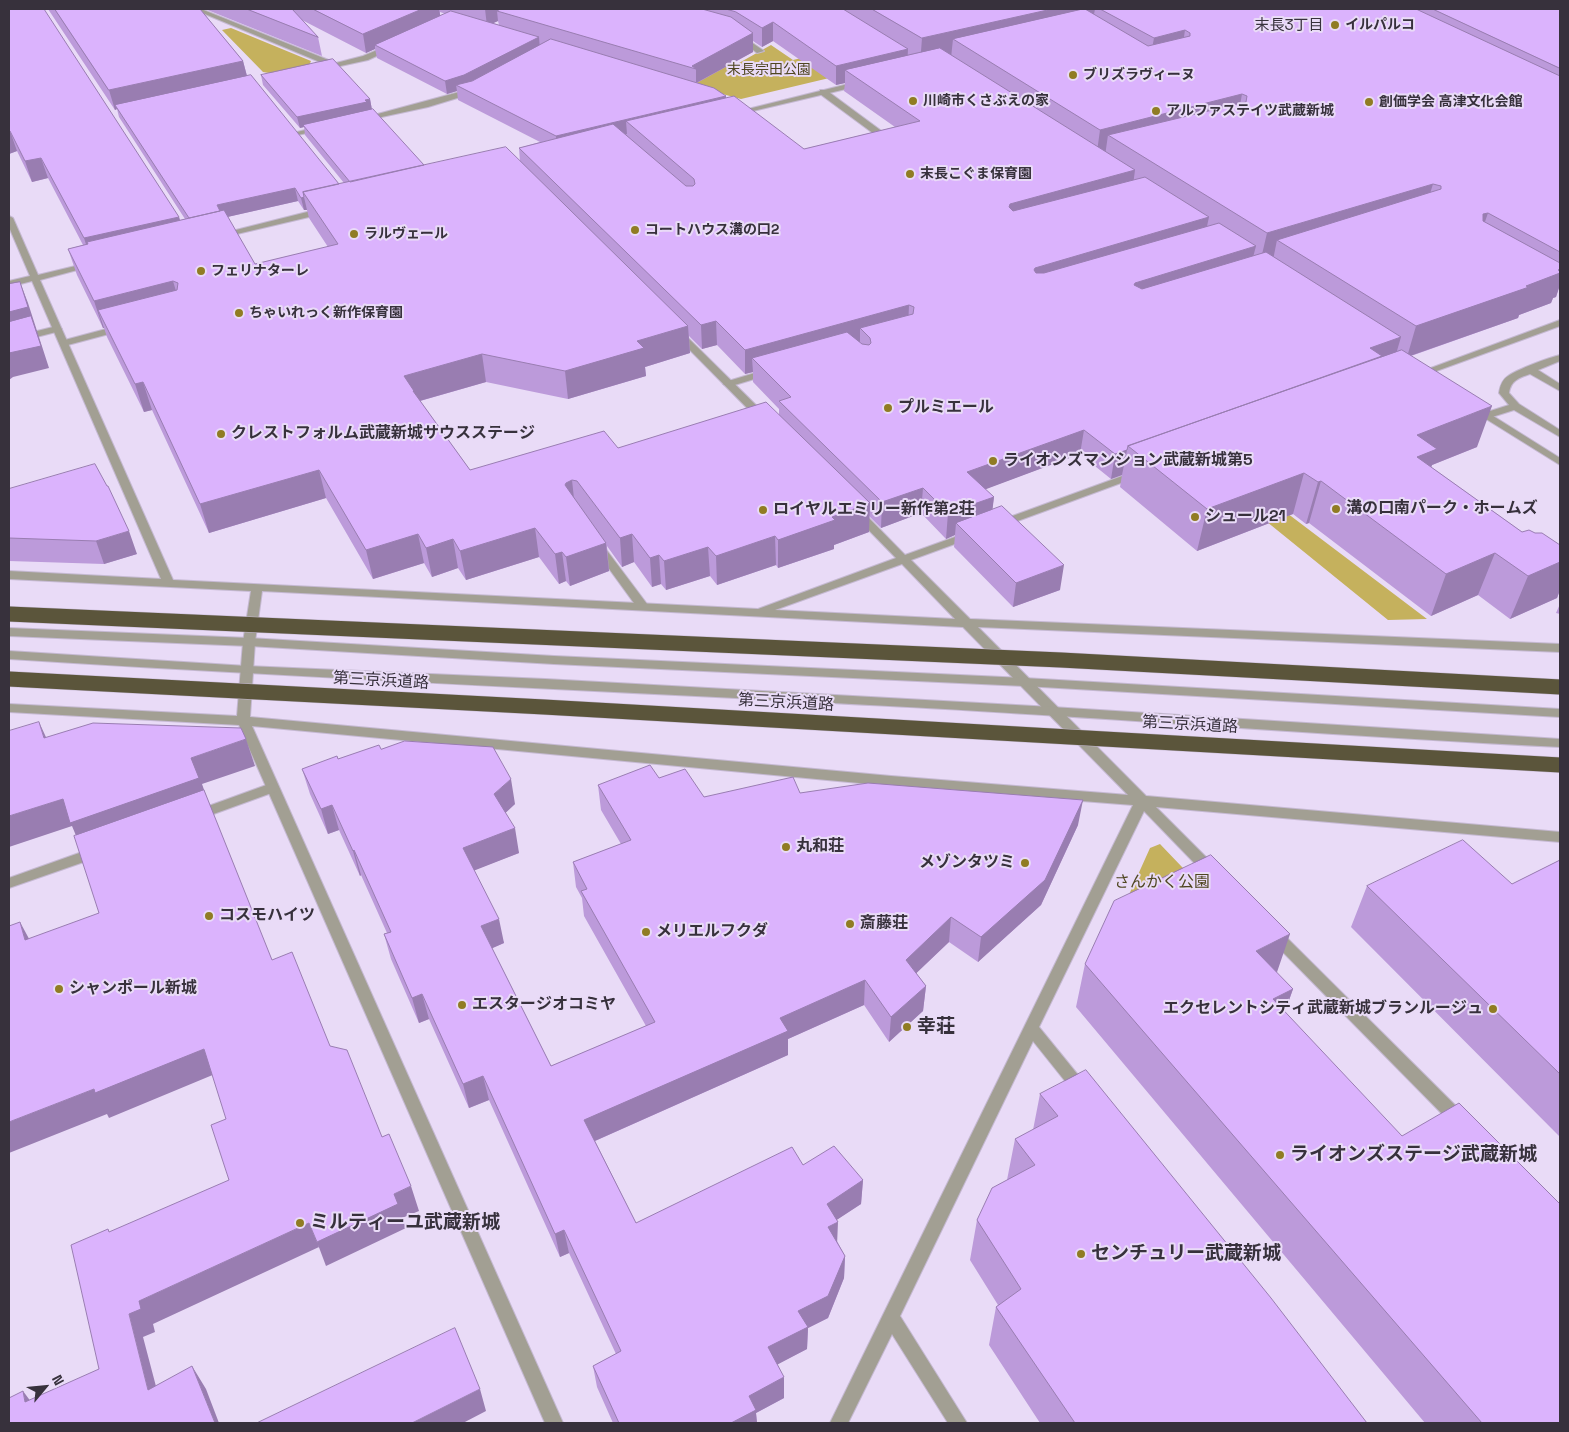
<!DOCTYPE html>
<meta charset="utf-8">
<style>
body{margin:0}
#map{position:relative;width:1569px;height:1432px;overflow:hidden;background:#e9dbf7;font-family:"Space Grotesk",sans-serif}
canvas{display:block}
.frame{position:absolute;inset:0;border:10px solid #37313c;pointer-events:none}
.north{position:absolute;left:20px;top:1362px;width:50px;height:50px;-webkit-text-stroke:4px #e9dbf7;paint-order:stroke;rotate:62deg;font-size:14px;font-weight:700;line-height:20px;text-align:center;color:#37313c}
.north::after{content:'';display:block;margin:auto;width:18px;height:22px;background:#37313c;clip-path:polygon(50% 0,100% 100%,50% 72%,0 100%)}
</style>
<div id="map">
<canvas width="1569" height="1432"></canvas>
<div class="frame"></div>
<div class="north">N</div>
</div>
<script>
const g = document.querySelector('canvas').getContext('2d');
g.lineJoin = 'round';
function fill(path, color) {
  g.fillStyle = color;
  g.fill(path, 'evenodd');
}
function trace(path, color, width, dash) {
  g.strokeStyle = color;
  g.lineWidth = width;
  g.lineCap = dash ? 'butt' : 'round';
  g.setLineDash(dash || []);
  g.stroke(path);
}
function label(font, color, halo, rows, align = 'center') {
  g.font = font + ' "Space Grotesk","Noto Sans JP",sans-serif';
  g.lineWidth = 4;
  g.setLineDash([]);
  g.textBaseline = 'middle';
  g.strokeStyle = halo;
  g.fillStyle = color;
  for (const [text, x, y, turn = 0] of rows) {
    g.save();
    g.translate(x, y);
    g.rotate((+turn || 0) * Math.PI / 180);
    g.textAlign = isNaN(turn) ? turn : align;
    if (halo) g.strokeText(text, 0, 0);
    g.fillText(text, 0, 0);
    g.restore();
  }
}
const green = new Path2D(`
 M231,28L311,61L309,66L275,74L263,72L222,30Z
 M771,45L793,60L814,55L842,75L741,99L689,85L722,66L730,68Z
 M1203,470L1234,473L1427,619L1388,620Z
 M1160,844L1204,890L1110,937L1150,848Z`);
const service = new Path2D(`
 M737,35H741L764,51L757,53L737,37Z
 M820,90H826L891,138V142H885L820,94Z
 M121,325L126,328L124,330L64,346L59,343L61,341Z
 M57,326L62,329L60,331L9,344V338Z
 M1560,355V361L1538,370L1560,384V391L1530,374C1519,378 1511,380 1509,393L1519,404L1560,430V437L1514,410L1492,417H1484V413L1509,405L1499,393C1500,386 1502,380 1508,376C1518,369 1548,358 1560,355Z
 M768,369L773,372L771,374L728,387L723,384L725,382Z
 M598,543L602,544L647,604L649,607L647,610H639L594,548L592,546Z`);
const minor = new Path2D(`
 M193,9H201L336,63L363,56L389,45L396,47L368,60L322,70L318,68L319,66L327,65Z
 M860,81H863V85L736,115L732,113Z
 M474,88H477V92L428,107L363,121L359,119Z
 M321,126L325,128L324,130L297,135L293,133Z
 M323,208L326,209V213L220,238L216,235Z
 M9,216L13,218L38,275L92,262L96,265L40,280L173,580L758,609L896,558L854,515L853,513L858,510L862,511L905,555L966,533H974L976,535L974,537L911,560L970,619L1560,644V652L978,627L1146,796L1560,832V842L1156,807L1216,867L1218,871L1216,875L1211,876L1206,875L1144,811L1039,1027L1087,1086L1090,1091L1087,1096L1082,1098L1077,1096L1033,1041L900,1316L967,1423H948L892,1334L848,1423H830L1133,805L891,786L252,726L563,1423H545L239,725L9,712V704L237,716L243,642L251,591L9,579V571L161,579L32,281L9,287V281L30,276L9,227ZM902,564L955,619L775,610ZM262,591L963,627L1128,795L891,776L250,717L255,642Z
 M1560,320V326L1420,377L1417,378L1412,375Z
 M678,330L681,331L767,416V420H759L675,335V331Z
 M1474,404L1560,458V465L1470,409L1469,407Z
 M1136,471L1140,472L1141,474L1140,476L1004,526H996L995,524L996,522Z
 M1275,929L1280,931L1466,1116L1468,1121L1466,1126L1460,1128L1454,1126L1270,939L1268,935L1270,931Z`);
const tertiary = new Path2D(`
 M9,628L249,638L554,656L1024,678L1560,709V717L1024,686L554,664L249,646L9,636Z
 M9,651L247,666L545,679L1052,707L1560,739V747C1355,737 1150,721 945,709C633,692 321,679 9,659Z
 M272,783L277,785L279,788L277,791L197,820L192,818L190,815L192,812Z
 M96,847L101,848L103,852L101,856L9,888V878Z`);
const motorwayBridge = new Path2D(`
 M9,614L1061,660L1560,687
 M9,679L544,707L1560,765`);
const wall = new Path2D(`
 M9,9L179,217L180,220L185,219L119,117L117,109L115,110L48,9H200L243,61L247,76L339,184L344,183L305,135L304,127L300,128L263,85L261,75L370,99L372,110L424,165L520,162L519,148L540,142L458,100L457,91L447,94L377,58L375,49L366,53L302,20L318,37L322,56L205,9H1560V288L1559,287L1556,297L1553,298L1551,303L1519,315L1518,318L1411,356L1477,447L1432,465L1431,467L1522,532L1535,533L1560,545V590L1557,598L1510,619L1478,595L1431,616L1309,523L1306,524L1293,514L1197,551L1120,487L1122,475L1111,479L1080,454L985,489L994,497L992,510L1060,590L1013,607L954,547L955,535L946,539L921,513L881,528L869,516V532L834,545V549L778,568L776,565L717,585L710,576L666,590L661,584L652,587L634,562L622,567L607,546L609,571L570,586L566,581L559,584L539,557L466,580L458,568L432,577L424,563L373,579L326,498L209,533L152,410L144,412L107,337L104,328H103L77,275L68,249L83,245L48,178L32,182L17,151L9,154ZM440,12L446,14L440,16ZM498,21L499,25L493,23ZM753,41L762,47L773,41L836,85L845,83L844,91L895,127L804,149L726,98V96L697,83L753,52ZM298,201L304,210H307L309,218L328,247L255,264L227,217ZM689,336L702,349L717,345L745,374L753,372V382L779,409V414L618,448L470,470L420,401L486,382L568,399L646,376L645,367L690,353Z
 M9,489L137,554L104,564L9,561Z
 M1560,604V614L1556,613Z
 M381,749L515,804L505,813L519,853L474,870L504,943L492,948L551,1066L646,1026L584,916L582,898L576,887L573,862L621,844L601,810L598,785L659,778L704,797L800,793L1078,825L1041,905L978,962L949,942L916,973L926,986L923,1011L889,1042L864,1005L788,1039V1055L595,1141L636,1223L803,1165L863,1180L861,1204L836,1220L837,1241L845,1256L844,1278L828,1318L808,1328L807,1349L777,1364L784,1398L756,1413L757,1423H613L597,1387L593,1366L616,1354L569,1253L560,1257L489,1100L469,1108L429,1019L419,1023L391,959L384,934L387,933L361,875L360,876L339,830L328,834L310,794L302,769Z
 M1560,860V1137L1351,927L1367,886L1512,884Z
 M1085,964L1277,973L1293,989L1285,1012L1560,1423H1425L1076,1007Z
 M1040,1094L1367,1423H1040L989,1345L996,1307L998,1305L970,1260L977,1220L1007,1180L1015,1139L1033,1130Z`);
const shadedWall = new Path2D(`
 M422,9H439L441,20L375,45V49L366,53L363,34Z
 M485,9H524L497,11L498,21L487,26Z
 M1052,9H1095L1092,25L953,39L951,58L920,65L922,38Z
 M773,22V41L762,47V28Z
 M1185,30L1181,57L1149,65L1154,38Z
 M753,33V52L696,83V69L692,66Z
 M539,37L540,50L466,88L456,85L457,91L447,94L445,81Z
 M908,49L907,68L845,70V83L836,85V66Z
 M243,61L248,80L115,105L117,109L115,110L109,90Z
 M1242,94L1237,122L1108,135L1105,156L1096,159L1100,130Z
 M726,96V111L626,121L627,134L557,151L556,136Z
 M370,99L372,110L303,125L304,127L300,128L297,117Z
 M9,131H10L17,151L9,154Z
 M41,158L48,178L32,182L25,161Z
 M1135,170L1132,193L1008,227L1009,207L1010,204Z
 M1433,184L1424,213L1277,240L1273,260L1260,263L1267,233Z
 M295,188L298,201L223,218L217,205Z
 M304,197L307,210H304L301,198Z
 M1488,213L1478,242L1483,214Z
 M179,217L185,238L87,242L92,259L91,260L84,238Z
 M1209,217L1204,240L1032,291L1034,270L1035,268Z
 M1256,246L1250,269L1131,306L1134,285L1135,283Z
 M1560,269V285L1556,297L1553,298L1551,303L1519,315L1518,318L1407,357L1416,326L1526,286Z
 M173,281L181,308L98,310L104,328H103L94,301Z
 M20,282L28,303L49,368L13,377L9,380V312Z
 M909,305L908,329L870,338L860,328V342L752,358L753,372L745,374V350Z
 M716,321L717,345L702,349L701,325Z
 M688,326L690,353L645,367L646,376L568,399L565,371L637,341Z
 M1401,337L1394,361L1384,365L1370,348Z
 M482,354L486,382L416,402L404,376Z
 M143,382L152,410L144,412L135,384Z
 M1492,406L1477,447L1432,465L1423,490L1403,499L1417,435Z
 M1084,430L1080,454L965,497L967,472Z
 M1127,450L1122,475L1111,479L1115,454Z
 M319,470L326,498L209,533L200,504Z
 M1304,473L1293,514L1197,551L1207,509Z
 M572,480L575,508L565,485L566,483Z
 M1321,481L1309,523L1306,524L1318,482Z
 M923,488L921,513L881,528L882,502Z
 M994,497L991,522L956,523L955,535L946,539L948,513Z
 M870,503L869,532L834,545V549L778,568V540L832,517Z
 M535,528L539,557L466,580L460,551Z
 M129,531L137,554L104,564L96,541Z
 M418,534L424,563L373,579L366,550Z
 M632,534L634,562L622,567L620,538Z
 M775,536L776,565L717,585L716,556Z
 M453,539L458,568L432,577L426,548Z
 M606,543L609,571L570,586L566,557Z
 M708,547L710,576L666,590L664,561Z
 M562,552L566,581L559,584L555,554Z
 M1495,553L1478,595L1431,616L1446,574Z
 M659,555L661,584L652,587L650,558Z
 M1560,562V590L1557,598L1510,619L1528,576Z
 M1064,565L1060,590L1013,607L1016,583Z
 M39,722L51,748L44,738Z
 M246,739L255,766L202,784L209,804L82,850L72,826L9,847V816L191,758Z
 M511,779L515,804L499,819L494,794Z
 M1083,800L1078,825L1041,905L978,962L981,937Z
 M332,805L339,830L328,834L321,809Z
 M515,828L519,853L468,873L463,848Z
 M354,850L361,875L360,876L353,851Z
 M951,917L949,942L904,985L906,960Z
 M499,919L504,943L486,951L481,926Z
 M20,922L34,948L25,940Z
 M1290,934L1275,978L1256,951Z
 M865,980L864,1005L788,1039V1055L588,1144L584,1120L780,1018Z
 M926,986L923,1011L889,1042L891,1017Z
 M1293,989L1277,1033L1273,999Z
 M422,994L429,1019L419,1023L412,998Z
 M204,1049L215,1074L109,1118L107,1114L9,1153V1122L94,1089Z
 M483,1076L489,1100L469,1108L463,1084Z
 M863,1180L861,1204L826,1227L827,1204Z
 M411,1186L419,1211L402,1218L406,1228L326,1266L317,1242L394,1194Z
 M838,1222L837,1245L828,1227Z
 M309,1223L319,1247L153,1324L155,1332L143,1337L163,1413L148,1390L129,1314L139,1301Z
 M564,1230L569,1253L560,1257L555,1234Z
 M845,1256L844,1278L828,1318L808,1328L807,1349L769,1369L768,1347Z
 M192,1366L206,1389L219,1423H215Z
 M784,1377V1398L756,1413L757,1423H731L749,1396Z
 M480,1389L486,1411L463,1423H412Z
 M23,1391L40,1414L25,1402Z`);
const building = new Path2D(`
 M9,9H44L179,217L84,238L41,158L25,161L10,131H9Z
 M55,9H200L243,61L109,90Z
 M247,9H292L318,37Z
 M313,9H422L363,34Z
 M501,9H702L731,17L753,33L692,66L696,69L497,11Z
 M726,9H843L908,49L836,66L773,22L762,28L736,12Z
 M872,9H1052L922,38Z
 M1083,9H1085L1148,46L1190,36V33L1185,30L1154,38L1100,9H1416L1560,76V252L1488,213L1483,214V221L1560,263V269L1558,270L1560,271V273L1526,286L1529,287L1416,326L1277,240L1441,189V186L1433,184L1267,233L1108,135L1246,102L1247,96L1242,94L1100,130L953,39Z
 M1433,9H1560V68Z
 M451,11L539,37L464,75L445,81L375,45Z
 M551,39L714,88L726,96L556,136L456,85L472,81Z
 M940,48L1135,170L1010,204L1009,207L1013,211L1145,177L1209,217L1035,268L1034,270L1036,273H1044L1219,223L1256,246L1135,283L1134,285L1142,289L1266,252L1401,337L1370,348L1382,356L1128,446L1127,450L1115,454L1084,430L967,472L994,497L948,513L923,488L882,502L779,401L791,397L752,358L847,332L862,344L869,345L871,343L870,338L860,328L913,314L914,307L909,305L745,350L716,321L701,325L519,148L613,124L686,186H693L695,184L694,179L626,121L734,96L804,149L920,121L845,70Z
 M333,59L370,99L365,100L367,102L297,117L261,75Z
 M251,75L339,184L303,192L304,197L301,198L295,188L217,205L220,211L189,218L115,105Z
 M373,109L424,165L350,182L303,125Z
 M506,147L688,326L637,341L644,348L565,371L482,354L404,376L414,391H413L470,470L604,431L618,448L766,402L870,503L832,517L835,520L778,540L775,536L716,556L708,547L664,561L659,555L650,558L632,534L620,538L577,481L572,480L566,483L565,485L606,543L566,557L562,552L555,554L535,528L460,551L453,539L426,548L418,534L366,550L319,470L200,504L143,382L135,384L98,310L177,290L178,283L173,281L94,301L68,249L88,244L87,242L224,210L255,264L338,244L303,192Z
 M20,282L28,307L9,312V284Z
 M31,316L41,346L9,353V322Z
 M1402,350L1492,406L1417,435L1437,449L1417,457L1522,532L1529,530L1535,533H1542L1560,545V562L1528,576L1495,553L1446,574L1321,481L1318,482L1304,473L1207,509L1128,446Z
 M95,464L107,486H108L129,531L96,541L9,538V489Z
 M1002,506L1064,565L1016,583L956,523Z
 M39,722L44,738L93,723L241,728L246,739L191,758L199,778L70,823L63,799L9,816V731Z
 M405,741L493,747L511,779L494,794L515,828L463,848L499,919L481,926L551,1066L655,1022L581,891L587,889L573,862L631,840L598,785L650,765L659,778L685,769L704,797L793,777L800,793L868,783L1083,800L1045,880L981,937L951,917L906,960L926,986L891,1017L865,980L780,1018L788,1031L584,1120L636,1223L792,1147L803,1165L834,1146L863,1180L827,1204L838,1222L828,1227L845,1256L828,1296L798,1311L808,1327L768,1347L784,1377L749,1396L756,1410L731,1423H619L593,1366L621,1351L564,1230L555,1234L483,1076L463,1084L422,994L412,998L384,934L391,932L354,850L353,851L332,805L321,809L302,769L337,756L338,759L379,745L381,749Z
 M204,790L272,960L292,952L330,1046L347,1050L382,1137L389,1134L411,1186L394,1194L398,1204L317,1242L309,1223L139,1301L141,1309L129,1314L148,1390L192,1366L215,1423H9V1398L23,1391L25,1402L99,1369L71,1245L108,1229L109,1232L229,1180L211,1125L226,1119L204,1049L95,1093L94,1089L9,1122V926L20,922L25,940L99,913L74,836Z
 M1463,840L1512,884L1560,860V1074L1367,886Z
 M1211,855L1290,934L1256,951L1293,989L1273,999L1402,1136L1459,1103L1560,1204V1423H1482L1085,964L1114,901Z
 M1086,1070L1271,1298L1367,1423H1075L996,1307L1021,1289L977,1220L992,1188L1035,1165L1015,1139L1058,1116L1040,1094Z
 M455,1328L480,1389L412,1423H257Z`);
const markers = [
 [1335,25,5,"#907c23"],
 [1073,75,5,"#907c23"],
 [913,101,5,"#907c23"],
 [1369,102,5,"#907c23"],
 [1156,111,5,"#907c23"],
 [910,174,5,"#907c23"],
 [635,230,5,"#907c23"],
 [354,234,5,"#907c23"],
 [201,271,5,"#907c23"],
 [239,313,5,"#907c23"],
 [888,408,5,"#907c23"],
 [221,434,5,"#907c23"],
 [993,461,5,"#907c23"],
 [1336,509,5,"#907c23"],
 [763,510,5,"#907c23"],
 [1195,517,5,"#907c23"],
 [786,847,5,"#907c23"],
 [1025,863,5,"#907c23"],
 [209,916,5,"#907c23"],
 [850,924,5,"#907c23"],
 [646,932,5,"#907c23"],
 [59,989,5,"#907c23"],
 [462,1005,5,"#907c23"],
 [1493,1009,5,"#907c23"],
 [907,1027,5,"#907c23"],
 [1280,1155,5,"#907c23"],
 [300,1223,5,"#907c23"],
 [1081,1254,5,"#907c23"]
];
const farPoinames = [
 ["イルパルコ",1345,25],
 ["ブリズラヴィーヌ",1083,75],
 ["川崎市くさぶえの家",923,101],
 ["創価学会 高津文化会館",1379,102],
 ["アルファステイツ武蔵新城",1166,111],
 ["末長こぐま保育園",920,174],
 ["コートハウス溝の口2",645,230],
 ["ラルヴェール",364,234],
 ["フェリナターレ",211,271],
 ["ちゃいれっく新作保育園",249,313]
];
const farParknames = [
 ["末長宗田公園",769,70]
];
const farNeighbourhoodnames = [
 ["末長3丁目",1289,26]
];
const poiNames = [
 ["プルミエール",898,408],
 ["クレストフォルム武蔵新城サウスステージ",231,434],
 ["ライオンズマンション武蔵新城第5",1003,461],
 ["溝の口南パーク・ホームズ",1346,509],
 ["ロイヤルエミリー新作第2荘",773,510],
 ["シュール21",1205,517],
 ["丸和荘",796,847],
 ["メゾンタツミ",1015,863,"right"],
 ["コスモハイツ",219,916],
 ["斎藤荘",860,924],
 ["メリエルフクダ",656,932],
 ["シャンポール新城",69,989],
 ["エスタージオコミヤ",472,1005],
 ["エクセレントシティ武蔵新城ブランルージュ",1483,1009,"right"]
];
const streetNames = [
 ["第三京浜道路",381,681,3],
 ["第三京浜道路",786,703,3],
 ["第三京浜道路",1190,725,3]
];
const parkNames = [
 ["さんかく公園",1162,883]
];
const nearPoinames = [
 ["幸荘",917,1027],
 ["ライオンズステージ武蔵新城",1290,1155],
 ["ミルティーユ武蔵新城",310,1223],
 ["センチュリー武蔵新城",1091,1254]
];
fill(green, '#c5b15d');
trace(service, '#c5b9d2', 2);
trace(minor, '#c5b9d2', 2);
trace(tertiary, '#c5b9d2', 2);
fill(service, '#a29f93');
fill(minor, '#a29f93');
fill(tertiary, '#a29f93');
trace(motorwayBridge, '#c5b9d2', 16, []);
trace(motorwayBridge, '#5b553b', 15);
fill(wall, '#bc9ada');
fill(shadedWall, '#997db1');
fill(building, '#dbb3fd');
trace(building, '#997db1', 1);
for (const [x, y, r, color] of markers) {
  const dot = new Path2D();
  dot.arc(x, y, r, 0, 2 * Math.PI);
  g.fillStyle = color;
  g.fill(dot);
  trace(dot, '#e9dbf7', 2);
}
label('bold 14px', '#37313c', '#e9dbf7', farPoinames, 'left');
label('14px', '#4f4621', '#e9dbf7', farParknames);
label('15px', '#37313c', '#e9dbf7', farNeighbourhoodnames);
label('bold 16px', '#37313c', '#e9dbf7', poiNames, 'left');
label('16px', '#37313c', '#e9dbf7', streetNames);
label('16px', '#4f4621', '#e9dbf7', parkNames);
label('bold 19px', '#37313c', '#e9dbf7', nearPoinames, 'left');
</script>
